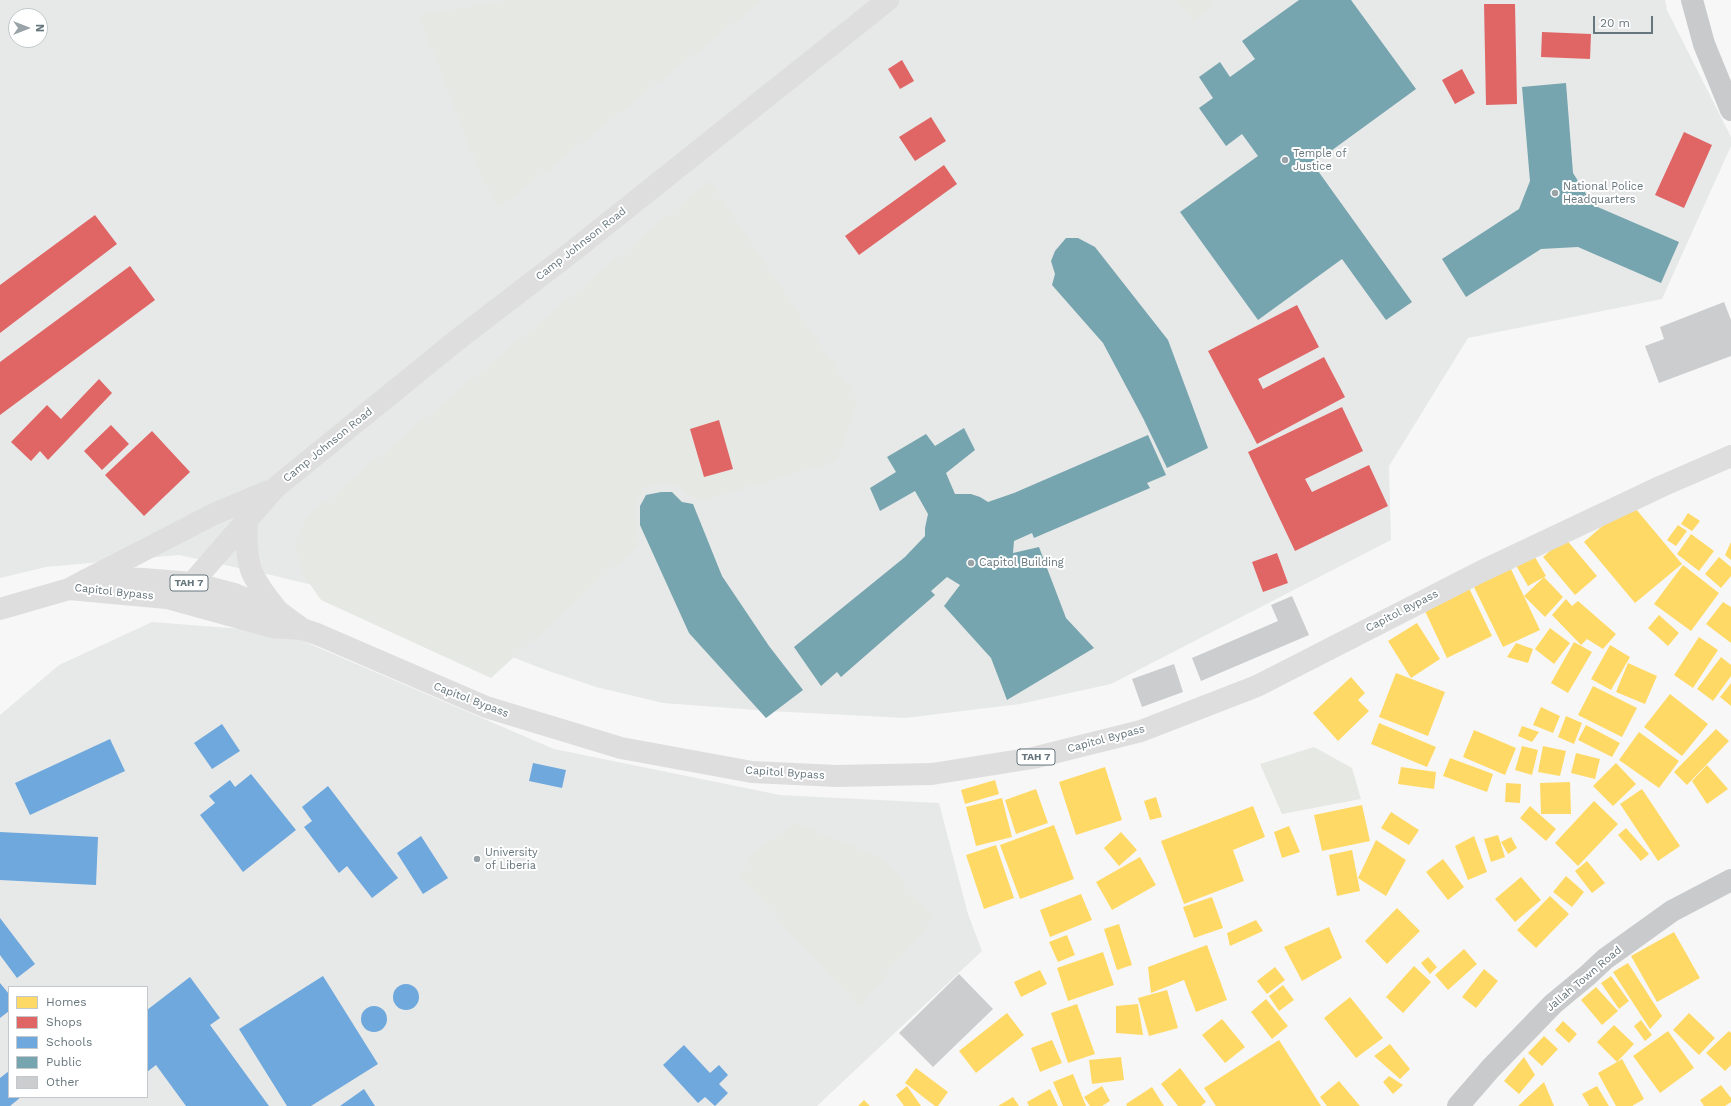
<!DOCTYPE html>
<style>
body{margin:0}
#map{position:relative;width:1731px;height:1106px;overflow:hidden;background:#f7f7f7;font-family:"Work Sans",sans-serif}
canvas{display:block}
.legend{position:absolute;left:8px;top:986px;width:140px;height:112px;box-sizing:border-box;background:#fff;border:1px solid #c2c8cb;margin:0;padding:5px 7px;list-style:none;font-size:12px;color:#66767d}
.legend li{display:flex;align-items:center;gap:8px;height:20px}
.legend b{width:20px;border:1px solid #c2c8cb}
.north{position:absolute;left:8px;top:8px;width:40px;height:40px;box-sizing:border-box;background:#fff;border:1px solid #c2c8cb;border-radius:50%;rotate:90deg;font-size:11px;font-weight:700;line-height:16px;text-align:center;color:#66767d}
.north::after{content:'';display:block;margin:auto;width:14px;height:18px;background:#99a3a8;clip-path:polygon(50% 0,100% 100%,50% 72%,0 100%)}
.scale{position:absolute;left:1593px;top:16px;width:60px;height:18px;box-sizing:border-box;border:2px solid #66767d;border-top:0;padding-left:5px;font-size:12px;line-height:14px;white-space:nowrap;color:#66767d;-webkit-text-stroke:3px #fff;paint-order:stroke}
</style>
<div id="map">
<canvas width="1731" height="1106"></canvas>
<ul class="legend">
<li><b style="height:11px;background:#ffd966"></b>Homes</li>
<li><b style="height:11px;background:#e06666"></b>Shops</li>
<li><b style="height:11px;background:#6fa8dc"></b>Schools</li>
<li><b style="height:11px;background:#76a5af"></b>Public</li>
<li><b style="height:11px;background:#cccdce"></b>Other</li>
</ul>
<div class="north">N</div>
<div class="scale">20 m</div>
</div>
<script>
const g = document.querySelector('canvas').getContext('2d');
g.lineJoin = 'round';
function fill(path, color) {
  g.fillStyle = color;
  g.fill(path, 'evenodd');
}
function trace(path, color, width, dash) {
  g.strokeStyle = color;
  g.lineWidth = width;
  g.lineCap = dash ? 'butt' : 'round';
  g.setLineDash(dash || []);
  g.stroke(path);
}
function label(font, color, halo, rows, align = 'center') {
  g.font = font + ' "Work Sans",sans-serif';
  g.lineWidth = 4;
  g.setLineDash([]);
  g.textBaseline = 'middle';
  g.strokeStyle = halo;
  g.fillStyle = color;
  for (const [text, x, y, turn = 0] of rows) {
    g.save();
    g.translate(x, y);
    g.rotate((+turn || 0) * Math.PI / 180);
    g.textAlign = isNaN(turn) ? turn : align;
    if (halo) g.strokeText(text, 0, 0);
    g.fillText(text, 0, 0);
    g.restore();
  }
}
const built = new Path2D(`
 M0,0H1665L1667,10L1731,137V146L1662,299L1468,338L1389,466L1391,540L1111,684L1020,704L905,718L769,711L663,703L596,687L543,669L357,596L271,575L179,555L46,567L0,578ZM16,16H40V40H16Z
 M152,622L282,632L554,749L780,795L939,803L968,914L982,951L817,1106H0V715L59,665ZM9,987H147V1097H9Z`);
const green = new Path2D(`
 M508,0H763L500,207L482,179L419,15Z
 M1176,0H1213L1210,8L1193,21Z
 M709,181L858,400L836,461L704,500L687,495L676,484L663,483L644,488L635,504L639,544L491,678L321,600L303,574L294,545L306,518Z
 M1314,747L1352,768L1361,799L1282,814L1260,764Z
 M794,823L884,859L933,918L859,1007L740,877L751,855Z`);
const homes = new Path2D(`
 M1630,502L1682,564L1635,603L1584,542Z
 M1688,513L1700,521L1692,531L1681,524Z
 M1678,525L1687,531L1676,546L1667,540Z
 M1691,534L1714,551L1699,571L1677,554Z
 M1565,538L1597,576L1575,595L1543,557Z
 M1731,542V560L1725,555Z
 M1532,552L1546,576L1528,586L1514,562Z
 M1719,557L1731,567V576L1721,588L1705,574Z
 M1683,565L1719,593L1691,631L1654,604Z
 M1510,567L1540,630L1503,647L1473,585Z
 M1544,577L1563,597L1545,617L1524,596Z
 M1469,588L1492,636L1447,658L1424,609Z
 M1566,599L1572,606L1578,601L1616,634L1603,649L1587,639L1581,645L1552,615Z
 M1723,602L1731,607V643L1706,624Z
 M1659,615L1679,633L1668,646L1648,628Z
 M1417,623L1440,659L1411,678L1388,641Z
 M1550,628L1570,643L1554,664L1535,649Z
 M1699,637L1718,650L1693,688L1674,675Z
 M1574,642L1592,652L1568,693L1551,683Z
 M1516,643L1533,649L1528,663L1507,657Z
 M1610,645L1630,657L1611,690L1591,679Z
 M1721,657L1731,665V676L1713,701L1697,689Z
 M1628,663L1657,676L1645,704L1616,692Z
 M1396,673L1445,692L1428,736L1379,717Z
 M1351,677L1365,693L1358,700L1369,711L1338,741L1313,713Z
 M1731,683V706L1720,697Z
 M1593,686L1637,708L1622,737L1578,715Z
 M1670,694L1708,724L1682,756L1644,727Z
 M1541,707L1560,716L1553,733L1533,725Z
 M1566,716L1582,723L1574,744L1558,737Z
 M1379,723L1436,747L1427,767L1371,744Z
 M1586,725L1620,743L1612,757L1578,740Z
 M1522,726L1539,732L1532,742L1518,736Z
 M1716,729L1729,741L1687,785L1674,772Z
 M1474,730L1516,748L1505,775L1463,757Z
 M1639,732L1679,761L1659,788L1619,760Z
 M1522,746L1538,750L1532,775L1515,770Z
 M1543,746L1566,751L1560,776L1538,772Z
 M1576,753L1600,759L1595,779L1571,773Z
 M1450,758L1493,774L1487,792L1443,776Z
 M1616,763L1636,784L1613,806L1593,786Z
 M1707,765L1728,789L1707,804L1692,781Z
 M1105,767L1122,820L1076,835L1059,782Z
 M1401,767L1436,772L1434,789L1398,784Z
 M995,780L999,794L965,804L961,790Z
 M1570,782L1571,814H1541L1540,783Z
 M1506,783L1521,784L1520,803L1505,802Z
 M1036,789L1048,823L1016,834L1005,800Z
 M1642,789L1680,846L1658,861L1620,804Z
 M1156,797L1162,817L1150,820L1144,801Z
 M1002,798L1012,837L976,846L966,807Z
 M1594,801L1618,824L1578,866L1555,843Z
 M1362,805L1370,841L1322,851L1314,815Z
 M1253,806L1265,837L1233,850L1244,881L1184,904L1161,841Z
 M1530,806L1556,829L1546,841L1520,818Z
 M1391,812L1419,830L1409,845L1381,828Z
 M1054,825L1074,879L1020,899L1000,845Z
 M1289,826L1300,852L1282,858L1274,832Z
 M1626,828L1649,854L1641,861L1618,835Z
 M1121,832L1137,850L1119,866L1104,848Z
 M1498,835L1505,857L1491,862L1484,839Z
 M1474,836L1487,872L1468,880L1455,846Z
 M1511,837L1517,848L1508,854L1501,842Z
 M1376,840L1406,860L1386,896L1358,878Z
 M996,845L1014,898L984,909L966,855Z
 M1352,850L1360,891L1337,896L1329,855Z
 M1140,857L1156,885L1112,910L1096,882Z
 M1443,859L1464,887L1448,900L1426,872Z
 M1587,861L1605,883L1592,893L1575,871Z
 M1566,876L1584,892L1572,907L1553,892Z
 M1521,877L1541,900L1515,922L1495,899Z
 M1081,894L1092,920L1050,937L1040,910Z
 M1550,896L1569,914L1536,948L1517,930Z
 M1212,897L1223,928L1194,938L1183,907Z
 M1397,908L1420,931L1387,964L1365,941Z
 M1256,920L1263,931L1230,946L1227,933Z
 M1119,924L1132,965L1117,970L1104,929Z
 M1329,927L1342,958L1302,981L1284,947Z
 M1674,932L1700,978L1657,1002L1631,956Z
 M1067,935L1075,955L1058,962L1049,942Z
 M1207,945L1227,1000L1196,1012L1184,980L1151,993L1148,967Z
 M1464,949L1477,964L1448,990L1435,975Z
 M1103,952L1114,985L1068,1001L1057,968Z
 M1428,957L1437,967L1430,974L1421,963Z
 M1628,963L1662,1016L1650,1029L1613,972Z
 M1414,966L1431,982L1403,1013L1386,997Z
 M1275,967L1285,980L1267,994L1257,981Z
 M1484,969L1498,981L1476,1008L1462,997Z
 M1040,970L1047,984L1021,997L1014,982Z
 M1611,976L1629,1001L1619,1009L1601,983Z
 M1283,985L1294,1000L1279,1011L1269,996Z
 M1596,987L1618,1011L1602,1025L1581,1000Z
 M1167,990L1178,1028L1149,1036L1138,998Z
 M1350,997L1383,1038L1356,1058L1324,1018Z
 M1266,999L1288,1026L1272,1039L1251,1012Z
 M1077,1004L1095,1054L1068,1063L1051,1013Z
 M1138,1004L1143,1035L1116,1033V1006Z
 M1007,1013L1024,1035L976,1073L959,1051Z
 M1689,1013L1715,1038L1699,1055L1673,1030Z
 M1222,1019L1245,1047L1225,1063L1202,1035Z
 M1641,1020L1652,1035L1645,1041L1634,1026Z
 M1563,1021L1577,1034L1569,1043L1555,1030Z
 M1614,1025L1634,1044L1617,1062L1622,1059L1644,1099L1632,1106H1616L1598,1073L1617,1062L1597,1042Z
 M1668,1031L1694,1068L1660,1093L1633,1056Z
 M1729,1031L1731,1033V1065L1725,1071L1706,1053Z
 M1544,1036L1558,1049L1542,1066L1528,1053Z
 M1052,1040L1062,1063L1040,1072L1031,1048Z
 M1279,1040L1321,1106H1216L1204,1088Z
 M1390,1044L1410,1069L1400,1079L1374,1056Z
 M1121,1057L1124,1080L1092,1084L1089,1060Z
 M1524,1057L1535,1075L1519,1094L1504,1081Z
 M916,1068L948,1092L938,1106H935L905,1083Z
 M1180,1068L1206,1102L1201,1106H1178L1161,1084Z
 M1073,1074L1086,1106H1063L1053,1082Z
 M1389,1076L1403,1085L1393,1094L1383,1082Z
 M1339,1081L1360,1106H1327L1320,1097Z
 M1544,1082L1554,1106H1518Z
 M1721,1085L1731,1098V1102L1725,1106H1704L1700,1100Z
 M907,1086L921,1106H904L896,1095Z
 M1102,1086L1110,1101L1102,1106H1090L1084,1097Z
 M1597,1086L1609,1106H1589L1582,1094Z
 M1152,1087L1164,1106H1127L1126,1104Z
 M1050,1089L1058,1106H1029L1027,1102Z
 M1013,1097L1019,1106H998Z
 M864,1100L870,1106H858Z`);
const shops = new Path2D(`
 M1484,4H1515L1517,104L1486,105Z
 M1542,32L1591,34L1590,59L1541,57Z
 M902,60L914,81L900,89L888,69Z
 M1462,69L1475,93L1455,104L1442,80Z
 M931,117L946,141L915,161L899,137Z
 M1684,132L1712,145L1684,208L1655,195Z
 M944,165L957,184L859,255L845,236Z
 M95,215L117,244L0,333V285Z
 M130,266L155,300L0,415V362Z
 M1297,305L1319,347L1258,379L1263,389L1324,357L1345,397L1257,444L1208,351Z
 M99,379L112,393L48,460L40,451L31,461L11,442L47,405L61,419Z
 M1342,407L1363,451L1305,479L1312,492L1369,465L1388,506L1295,551L1248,452Z
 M719,420L733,469L704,477L690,429Z
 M111,425L129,444L102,470L84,451Z
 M152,431L190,472L144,516L105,475Z
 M1277,553L1288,583L1263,592L1252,562Z`);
const schools = new Path2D(`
 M222,724L240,751L212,769L194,743Z
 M110,739L125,771L30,815L15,783Z
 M533,763L566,770L562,788L529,781Z
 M251,774L296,830L243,872L200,815L215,803L209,796L230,780L235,787Z
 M328,786L398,878L372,898L347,866L339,873L304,827L312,821L302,807Z
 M0,832L98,837L96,885L0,880Z
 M421,836L448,878L423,894L397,853Z
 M0,918L35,964L17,978L0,955Z
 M323,976L378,1064L311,1106H287L239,1029Z
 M190,977L220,1018L210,1025L269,1106H186L156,1065L147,1072V1010Z
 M0,983L9,994V1011L0,1018Z
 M393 997a13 13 0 1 1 26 0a13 13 0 1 1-26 0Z
 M361 1019a13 13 0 1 1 26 0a13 13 0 1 1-26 0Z
 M684,1045L710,1073L719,1065L728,1075L719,1084L728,1093L715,1106L705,1097L698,1103L663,1065Z
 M9,1071V1097H21L10,1106H0V1078Z
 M364,1089L375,1106H340Z`);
const public = new Path2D(`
 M1299,0H1351L1416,89L1313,164L1412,302L1386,320L1342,259L1258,320L1180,212L1258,156L1242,134L1226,146L1199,108L1213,98L1199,77L1220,62L1230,77L1255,59L1242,41Z
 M1566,83L1573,173L1593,205L1679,242L1661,283L1578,247L1541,249L1466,297L1442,259L1519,209L1530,181L1522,87Z
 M1066,238H1078L1095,247L1168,340L1208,448L1167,468L1143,418L1103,343L1052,285L1055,274L1051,261L1055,251Z
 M964,428L975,450L946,473L955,494H971L980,497L988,502L1014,493L1148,435L1166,475L1147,483L1150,488L1034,538L1032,533L1014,541L1013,553L1039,547L1066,618L1094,648L1007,700L991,658L944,606L960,585L947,577L931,591L935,595L841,677L837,672L821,686L794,647L905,557L925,536V528L928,514L915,491L880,511L870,488L896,472L887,457L926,434L935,446Z
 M661,492H672L682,502L693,504L722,576L769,646L803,690L766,718L689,633L640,525V506L646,495Z`);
const building = new Path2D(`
 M1724,302L1731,320V356L1659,383L1645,346L1664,339L1660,327Z
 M1292,596L1309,635L1201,681L1192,658L1278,621L1271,605Z
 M1174,664L1183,692L1142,707L1132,679Z
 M959,974L993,1009L933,1067L899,1033Z`);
const minor = new Path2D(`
 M1692,0L1704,44L1731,110
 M1458,1106L1491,1068L1553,1004L1588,975L1605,959L1672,911L1731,880`);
const major = new Path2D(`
 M86,580L214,514L269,491
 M177,592L192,583L275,488L457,340L573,251L888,0`);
const highway = new Path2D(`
 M247,520C246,536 246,554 251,570C257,585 269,600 279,612
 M69,589L167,598L272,627L302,629L317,634L486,707L621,748L752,772L837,776L932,774L1033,758L1141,731L1257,686L1480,572L1662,486L1731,456
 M0,609L69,589L86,580L116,578L143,579L192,583L234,594L279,612L301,628`);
const markers = [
 [1285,160,4,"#99a3a8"],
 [1555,193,4,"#99a3a8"],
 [971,563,4,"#99a3a8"],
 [477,859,4,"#99a3a8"]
];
const shields = [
 [189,583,38],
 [1036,757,38]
];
const shieldNames = [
 ["TAH 7",189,583],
 ["TAH 7",1036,757]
];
const poiNames = [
 ["Temple of",1293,154],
 ["Justice",1293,167],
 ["National Police",1563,187],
 ["Headquarters",1563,200],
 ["Capitol Building",979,563],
 ["University",485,853],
 ["of Liberia",485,866]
];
const streetNames = [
 ["Camp Johnson Road",581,244,-38],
 ["Camp Johnson Road",328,445,-39],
 ["Capitol Bypass",114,592,6],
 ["Capitol Bypass",1402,611,-27],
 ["Capitol Bypass",471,700,21],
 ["Capitol Bypass",1106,739,-15],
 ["Capitol Bypass",785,773,4],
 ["Jallah Town Road",1584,979,-40]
];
fill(built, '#e7e8e8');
fill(green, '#e6e8e4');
fill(homes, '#ffd966');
fill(shops, '#e06666');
fill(schools, '#6fa8dc');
fill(public, '#76a5af');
fill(building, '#cccdce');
trace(minor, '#c8cacb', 22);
trace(major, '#dededf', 22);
trace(highway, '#dededf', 22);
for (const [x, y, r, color] of markers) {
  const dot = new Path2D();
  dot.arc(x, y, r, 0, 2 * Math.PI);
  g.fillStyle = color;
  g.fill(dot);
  trace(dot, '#fff', 1.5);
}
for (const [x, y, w] of shields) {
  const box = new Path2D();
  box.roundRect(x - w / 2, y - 8, w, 16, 3);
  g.fillStyle = '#fff';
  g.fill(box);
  trace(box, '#66767d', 1);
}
label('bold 10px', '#66767d', null, shieldNames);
label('11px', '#66767d', '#fff', poiNames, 'left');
label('11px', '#66767d', '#fff', streetNames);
</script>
